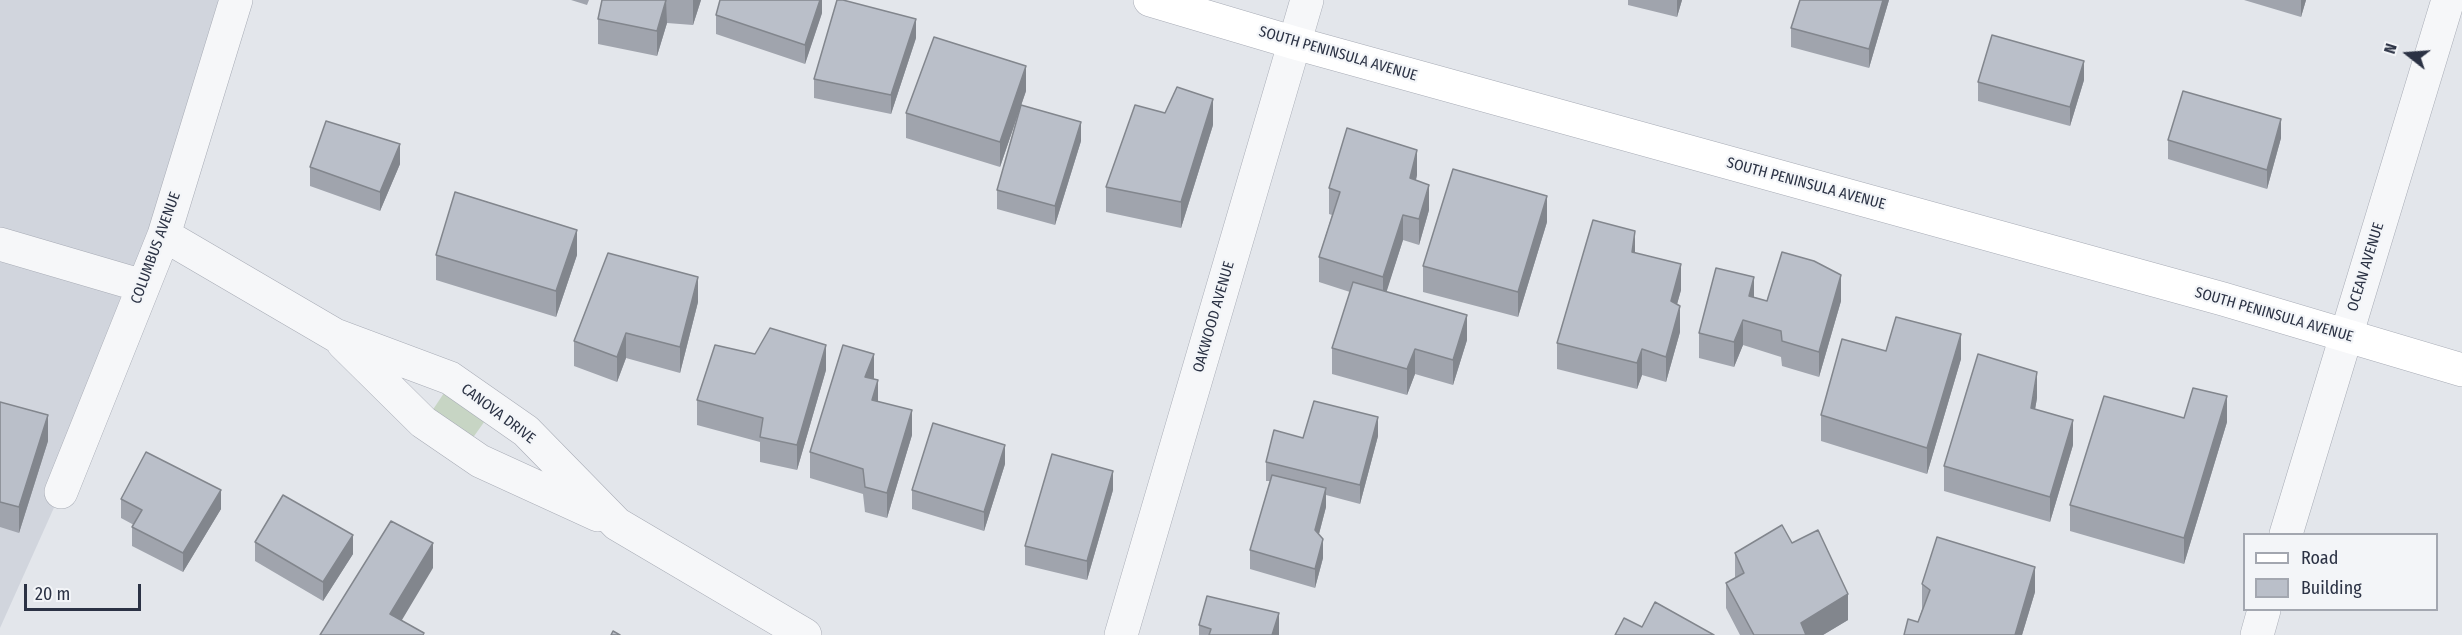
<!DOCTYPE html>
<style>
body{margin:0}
#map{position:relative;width:2462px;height:635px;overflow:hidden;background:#e3e6eb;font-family:"Fira Sans Condensed",sans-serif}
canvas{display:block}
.legend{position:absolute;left:2243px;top:533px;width:195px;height:78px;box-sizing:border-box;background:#f3f5f8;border:2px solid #a3a7b0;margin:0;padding:8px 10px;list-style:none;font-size:18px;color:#2b3244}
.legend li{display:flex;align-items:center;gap:12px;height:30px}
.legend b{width:30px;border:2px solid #a3a7b0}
.north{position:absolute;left:2378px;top:24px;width:60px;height:60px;-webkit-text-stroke:4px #f3f5f8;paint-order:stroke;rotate:287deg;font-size:16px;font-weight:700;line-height:24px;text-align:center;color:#2b3244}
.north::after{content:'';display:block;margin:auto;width:21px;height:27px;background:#2b3244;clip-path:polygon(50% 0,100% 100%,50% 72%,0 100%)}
.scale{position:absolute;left:24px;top:584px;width:117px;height:27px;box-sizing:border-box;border:3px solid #2b3244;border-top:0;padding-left:8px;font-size:18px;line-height:21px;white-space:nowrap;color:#2b3244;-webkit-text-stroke:4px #f3f5f8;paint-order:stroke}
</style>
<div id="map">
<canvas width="2462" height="635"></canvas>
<ul class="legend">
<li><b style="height:8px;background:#fff"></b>Road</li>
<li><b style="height:16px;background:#babfc9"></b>Building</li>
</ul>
<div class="north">N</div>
<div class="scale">20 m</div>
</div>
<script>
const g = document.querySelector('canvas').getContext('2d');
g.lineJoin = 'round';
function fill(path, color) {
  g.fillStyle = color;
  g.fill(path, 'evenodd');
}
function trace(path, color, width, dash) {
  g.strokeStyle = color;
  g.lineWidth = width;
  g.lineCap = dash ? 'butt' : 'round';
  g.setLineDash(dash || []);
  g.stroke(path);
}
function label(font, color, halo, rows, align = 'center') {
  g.font = font + ' "Fira Sans Condensed",sans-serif';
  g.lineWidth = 4.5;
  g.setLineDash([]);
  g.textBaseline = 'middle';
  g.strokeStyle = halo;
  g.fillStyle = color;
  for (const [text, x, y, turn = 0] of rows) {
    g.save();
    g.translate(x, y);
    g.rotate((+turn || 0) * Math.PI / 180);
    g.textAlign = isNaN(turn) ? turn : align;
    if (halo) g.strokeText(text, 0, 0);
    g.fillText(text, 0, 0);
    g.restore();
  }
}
const built = new Path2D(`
 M0,0H236L61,492L0,628Z`);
const green = new Path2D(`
 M446,390L487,418L472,439L432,411Z`);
const street = new Path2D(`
 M164,235L335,335L450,378L526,431L617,524L805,635
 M0,244L143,286
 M343,343L423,422L480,461L598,515
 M61,492L164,235L236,0
 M2286,534L2448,0
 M1121,635L1307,0
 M2257,635L2264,610`);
const secondary = new Path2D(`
 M1150,0L1295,43L2223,299L2462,370`);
const wall = new Path2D(`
 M571,0H589L587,5Z
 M602,0H701L693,25L667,23L657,56L598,44V19Z
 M822,0V13L805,64L716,34V15Z
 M1628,0H1682L1677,17L1628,5Z
 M1889,0L1869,68L1791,47V28Z
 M2244,0H2306L2301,17Z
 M916,38L891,114L814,98V79Z
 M2084,80L2070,126L1978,101V82Z
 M1026,91L1000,167L906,138V113Z
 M1213,125L1181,228L1106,212V187Z
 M2281,138L2267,189L2168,159V140Z
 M1081,141L1055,225L997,209V190Z
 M400,164L380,211L310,186V167Z
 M1417,175L1416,180L1429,210L1419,245L1403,240L1386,292L1467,340L1453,385L1415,374L1407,395L1332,374V348L1350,292L1319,282V257L1332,215L1329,214V188Z
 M1547,222L1518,317L1423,292V266Z
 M1635,253L1681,290L1677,304L1680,332L1666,382L1642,375L1637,389L1557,369V343Z
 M436,255H577L556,317L436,280Z
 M1754,297L1767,301H1841L1819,377L1782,366L1781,357L1743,345L1734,367L1699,358V333Z
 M698,302L680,373L626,358L617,382L574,366V341Z
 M1886,351L1961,359L1927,474L1821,441V415Z
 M826,370L797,470L760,462V442L697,425V400Z
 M874,379L878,402L912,435L887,518L865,512L863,494L810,478V452Z
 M2037,398L2035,409L2073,445L2050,522L1944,491V466Z
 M0,402L48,441L19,533L0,527Z
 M2184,418L2227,422L2184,564L2070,531V505Z
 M1378,436L1360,504L1326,495V507L1319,534L1323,558L1315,588L1250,569V550L1270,481H1266V462L1303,438Z
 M1005,464L984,531L912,509V490Z
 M1113,490L1087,580L1025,565V546Z
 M121,499L221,509L183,572L132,546V527L134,525L121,518Z
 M255,542L353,554L323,601L255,561Z
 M1792,543L1848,620L1823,635H1740L1726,608V583L1735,578V553Z
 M1922,584L2035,592L2022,635H1904L1918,622L1922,609Z
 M1199,625L1279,635H1199Z`);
const shadedWall = new Path2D(`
 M666,0L667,23L657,56V31Z
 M693,0H701L693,25Z
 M820,0H822V13L805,64V45Z
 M1677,0H1682L1677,17Z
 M1883,0H1889L1869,68V49Z
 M2301,0H2306L2301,17Z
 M916,19V38L891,114V95Z
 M2084,61V80L2070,126V107Z
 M1026,66V91L1000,167V142Z
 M1213,99V125L1181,228V202Z
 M2281,119V138L2267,189V170Z
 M1081,122V141L1055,225V206Z
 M400,144V164L380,211V192Z
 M1417,150V175L1410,203V178Z
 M1429,185V210L1419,245V219Z
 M1547,196V222L1518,317V292Z
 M1403,215V240L1383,303V277Z
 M577,230V255L556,317V291Z
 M1635,231V256L1632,252Z
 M1681,264V290L1671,326V301Z
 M1841,275V301L1819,377V352Z
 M698,277V302L680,373V347Z
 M1754,277V303L1749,296Z
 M1680,306V332L1666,382V357Z
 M1467,315V340L1453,385V360Z
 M1743,320V345L1734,367V342Z
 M626,333V358L617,382V357Z
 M1961,334V359L1927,474V448Z
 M826,345V370L797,470V445Z
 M1415,349V374L1407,395V369Z
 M1642,349V375L1637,389V363Z
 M874,354V379L865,377Z
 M2037,372V398L2031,433V408Z
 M878,380V405L872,400Z
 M2227,396V422L2184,564V538Z
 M912,410V435L887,518V493Z
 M48,415V441L19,533V507Z
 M1378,417V436L1360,504V485Z
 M2073,420V445L2050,522V497Z
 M1005,445V464L984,531V512Z
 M1113,471V490L1087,580V561Z
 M1326,488V507L1315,549V530Z
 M221,490V509L183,572V553Z
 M353,535V554L323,601V582Z
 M1323,539V558L1315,588V569Z
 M433,543V568L393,635L390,614Z
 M2035,567V592L2022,635H2015Z
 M1848,594V620L1823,635H1801V623Z
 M1279,613V635H1272Z`);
const building = new Path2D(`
 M602,0H666L657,31L598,19Z
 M720,0H820L805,45L716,15Z
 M837,0H843L916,19L891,95L814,79Z
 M1800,0H1883L1869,49L1791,28Z
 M1992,35L2084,61L2070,107L1978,82Z
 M934,37L1026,66L1000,142L906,113Z
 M1177,87L1213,99L1181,202L1106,187L1135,105L1165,113Z
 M2183,91L2281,119L2267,170L2168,140Z
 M1021,105L1081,122L1055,206L997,190Z
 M326,121L400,144L380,192L310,167Z
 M1347,128L1417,150L1410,178L1429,185L1419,219L1403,215L1383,277L1319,257L1340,192L1329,188Z
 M1453,169L1547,196L1518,292L1423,266Z
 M455,192L577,230L556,291L436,255Z
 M1593,220L1635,231L1632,252L1681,264L1671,301L1680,306L1666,357L1642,349L1637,363L1557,343Z
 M1782,252L1814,261L1841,275L1819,352L1782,341L1781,331L1743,320L1734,342L1699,333L1716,268L1754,277L1749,296L1767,301Z
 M608,253L698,277L680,347L626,333L617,357L574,341Z
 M1353,282L1467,315L1453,360L1415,349L1407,369L1332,348Z
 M1896,317L1961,334L1927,448L1821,415L1842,339L1886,351Z
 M770,328L826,345L797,445L760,437L763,418L697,400L715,345L755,354Z
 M843,345L874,354L865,377L878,380L872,400L912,410L887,493L865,487L863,469L810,452Z
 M1978,354L2037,372L2031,408L2073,420L2050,497L1944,466Z
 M2193,388L2227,396L2184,538L2070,505L2104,396L2184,418Z
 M1314,401L1378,417L1360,485L1266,462L1274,430L1303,438Z
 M0,402L48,415L19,507L0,502Z
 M933,423L1005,445L984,512L912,490Z
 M146,452L221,490L183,553L132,527L142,510L121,499Z
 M1052,454L1113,471L1087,561L1025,546Z
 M1272,475L1326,488L1315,530L1323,539L1315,569L1250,550Z
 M283,495L353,535L323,582L255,542Z
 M391,521L433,543L390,614L424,633L423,635H320Z
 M1782,525L1792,543L1818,530L1848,594L1801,623L1806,635H1754L1726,583L1744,573L1735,553Z
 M1937,537L2035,567L2015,635H1904L1908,619L1918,622L1930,590L1922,584Z
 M1207,596L1279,613L1272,635H1209L1211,629L1199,625Z
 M1655,602L1714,635H1615L1624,618L1642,627Z
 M613,631L620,635H611Z`);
const streetNames = [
 ["SOUTH PENINSULA AVENUE",1338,54,16],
 ["SOUTH PENINSULA AVENUE",1806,184,15],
 ["COLUMBUS AVENUE",156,248,-70],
 ["OCEAN AVENUE",2366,267,-73],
 ["SOUTH PENINSULA AVENUE",2274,315,16],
 ["OAKWOOD AVENUE",1214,317,-74],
 ["CANOVA DRIVE",498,414,37]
];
fill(built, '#d1d5dd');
fill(green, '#c7d5c4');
trace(street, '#a8acb6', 34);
trace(secondary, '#a8acb6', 34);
trace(street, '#f6f7f9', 33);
trace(secondary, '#fff', 33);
fill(wall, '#a0a4ad');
fill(shadedWall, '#82868d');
fill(building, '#babfc9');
trace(building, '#82868d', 1.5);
label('15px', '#2b3244', '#f3f5f8', streetNames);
</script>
